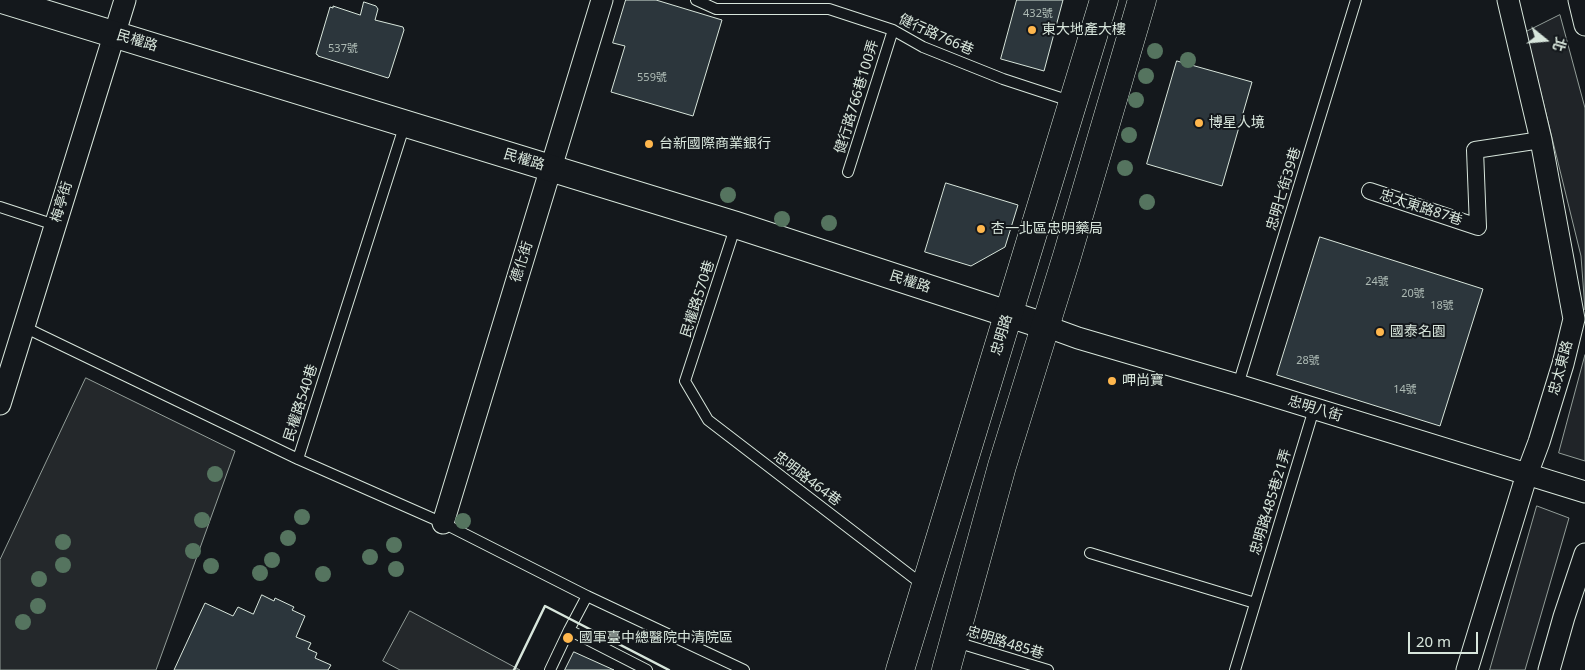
<!DOCTYPE html>
<meta charset="utf-8">
<style>
body{margin:0}
#map{position:relative;width:1585px;height:670px;overflow:hidden;background:#14181c;font-family:"Noto Sans","Noto Sans TC",sans-serif}
canvas{display:block}
.north{position:absolute;left:1520px;top:15px;width:50px;height:50px;-webkit-text-stroke:4px #14181c;paint-order:stroke;rotate:107deg;font-size:14px;font-weight:700;line-height:20px;text-align:center;color:#d8e6dc}
.north::after{content:'';display:block;margin:auto;width:18px;height:22px;background:#d8e6dc;clip-path:polygon(50% 0,100% 100%,50% 72%,0 100%)}
.scale{position:absolute;left:1408px;top:632px;width:70px;height:22px;box-sizing:border-box;border:2px solid #d8e6dc;border-top:0;padding-left:6px;font-size:15px;line-height:18px;white-space:nowrap;color:#d8e6dc;-webkit-text-stroke:4px #14181c;paint-order:stroke}
</style>
<div id="map">
<canvas width="1585" height="670"></canvas>
<div class="north">北</div>
<div class="scale">20 m</div>
</div>
<script>
const g = document.querySelector('canvas').getContext('2d');
g.lineJoin = 'round';
function fill(path, color) {
  g.fillStyle = color;
  g.fill(path, 'evenodd');
}
function trace(path, color, width, dash) {
  g.strokeStyle = color;
  g.lineWidth = width;
  g.lineCap = dash ? 'butt' : 'round';
  g.setLineDash(dash || []);
  g.stroke(path);
}
function label(font, color, halo, rows, align = 'center') {
  g.font = font + ' "Noto Sans","Noto Sans TC",sans-serif';
  g.lineWidth = 4;
  g.setLineDash([]);
  g.textBaseline = 'middle';
  g.strokeStyle = halo;
  g.fillStyle = color;
  for (const [text, x, y, turn = 0] of rows) {
    g.save();
    g.translate(x, y);
    g.rotate((+turn || 0) * Math.PI / 180);
    g.textAlign = isNaN(turn) ? turn : align;
    if (halo) g.strokeText(text, 0, 0);
    g.fillText(text, 0, 0);
    g.restore();
  }
}
const green = new Path2D(`
 M1560,15L1585,108V310L1581,256L1526,32Z
 M1585,355V461L1559,453Z
 M1537,506L1569,518L1525,670H1490Z`);
const parking = new Path2D(`
 M86,378L235,451L156,670H0V560Z
 M410,611L520,670H400L383,661Z`);
const building = new Path2D(`
 M626,0H656L722,20L693,116L611,92L625,46L613,43Z
 M1017,0H1063L1044,71L1001,59Z
 M364,2L376,6L378,9L375,20L403,27L404,30L389,77L388,78L318,56V55L316,54L330,7L333,8V6L360,15Z
 M1177,61L1252,82L1222,186L1147,164Z
 M946,183L1018,205L1005,247L971,266L925,252Z
 M1320,237L1483,289L1440,426L1277,375Z
 M262,595L274,601L275,598L294,607L292,610L305,616L296,637L311,643L308,649L317,653L315,658L331,665L328,670H174L205,603L233,616L238,607L253,614Z
 M574,652L614,670H565Z`);
const service = new Path2D(`
 M696,0L716,9H829L893,30L923,47L1003,79L1073,102
 M848,172L893,30
 M0,207L55,225
 M736,225L685,381L708,420L923,585
 M24,327L298,459L405,124
 M1238,385L1356,0
 M298,459L443,523L587,596L744,670
 M1090,553L1255,603
 M587,596L569,630L647,670
 M956,642L1048,670
 M550,670L569,630
 M1235,670L1314,409`);
const pedestrian = new Path2D(`
 M1370,191L1478,227L1475,150L1541,140`);
const minor = new Path2D(`
 M1579,0L1585,25
 M1045,326L1078,338L1238,385L1585,492
 M0,404L125,0
 M443,523L602,0
 M1467,670L1527,474L1539,442L1563,364L1574,319L1541,140L1508,0
 M1549,670L1564,617L1585,554`);
const tertiary = new Path2D(`
 M2,0L736,225L1045,326`);
const secondary = new Path2D(`
 M900,670L1104,0
 M946,670L1002,466L1067,256L1142,0`);
const wall = new Path2D(`
 M514,670L545,606L669,670`);
const trees = [
 [1155,51],
 [1188,60],
 [1146,76],
 [1136,100],
 [1129,135],
 [1125,168],
 [728,195],
 [1147,202],
 [782,219],
 [829,223],
 [215,474],
 [302,517],
 [202,520],
 [463,521],
 [288,538],
 [63,542],
 [394,545],
 [193,551],
 [370,557],
 [272,560],
 [63,565],
 [211,566],
 [396,569],
 [260,573],
 [323,574],
 [39,579],
 [38,606],
 [23,622]
];
const markers = [
 [1032,30,5,"#ffb74d"],
 [1199,123,5,"#ffb74d"],
 [649,144,5,"#ffb74d"],
 [981,229,5,"#ffb74d"],
 [1380,332,5,"#ffb74d"],
 [1112,381,5,"#ffb74d"],
 [568,638,6,"#ffb74d"]
];
const numberNames = [
 ["432號",1038,14],
 ["537號",343,49],
 ["559號",652,78],
 ["24號",1377,282],
 ["20號",1413,294],
 ["18號",1442,306],
 ["28號",1308,361],
 ["14號",1405,390]
];
const poiNames = [
 ["東大地產大樓",1042,30],
 ["博星人境",1209,123],
 ["台新國際商業銀行",659,144],
 ["杏一北區忠明藥局",991,229],
 ["國泰名園",1390,332],
 ["呷尚寶",1122,381],
 ["國軍臺中總醫院中清院區",579,638]
];
const streetNames = [
 ["健行路766巷",936,35,24],
 ["民權路",137,41,17],
 ["健行路766巷100弄",857,97,-73],
 ["民權路",524,160,17],
 ["忠明七街39巷",1284,189,-73],
 ["梅亭街",62,202,-73],
 ["忠太東路87巷",1421,208,18],
 ["德化街",522,262,-72],
 ["民權路",910,282,18],
 ["民權路570巷",698,299,-72],
 ["忠明路",1002,335,-73],
 ["忠太東路",1561,368,-75],
 ["民權路540巷",301,403,-72],
 ["忠明八街",1315,409,17],
 ["忠明路464巷",807,479,37],
 ["忠明路485巷21弄",1271,502,-73],
 ["忠明路485巷",1005,643,17]
];
fill(green, '#202428');
trace(green, '#939e99', 1);
fill(parking, '#24282b');
trace(parking, '#939e99', 1);
fill(building, '#2c363c');
trace(building, '#d8e6dc', 1);
trace(service, '#d8e6dc', 12);
trace(pedestrian, '#d8e6dc', 18);
trace(minor, '#d8e6dc', 23);
trace(tertiary, '#d8e6dc', 28);
trace(secondary, '#d8e6dc', 29);
trace(service, '#14181c', 10);
trace(pedestrian, '#14181c', 16);
trace(minor, '#14181c', 21);
trace(tertiary, '#14181c', 26);
trace(secondary, '#14181c', 28);
trace(wall, '#d8e6dc', 2.5);
g.fillStyle = '#55745f';
for (const [x, y] of trees) {
  g.beginPath();
  g.arc(x, y, 8, 0, 2 * Math.PI);
  g.fill();
}
for (const [x, y, r, color] of markers) {
  const dot = new Path2D();
  dot.arc(x, y, r, 0, 2 * Math.PI);
  g.fillStyle = color;
  g.fill(dot);
  trace(dot, '#14181c', 2);
}
label('11px', '#adbab4', null, numberNames);
label('14px', '#d8e6dc', '#14181c', poiNames, 'left');
label('14px', '#d8e6dc', '#14181c', streetNames);
</script>
